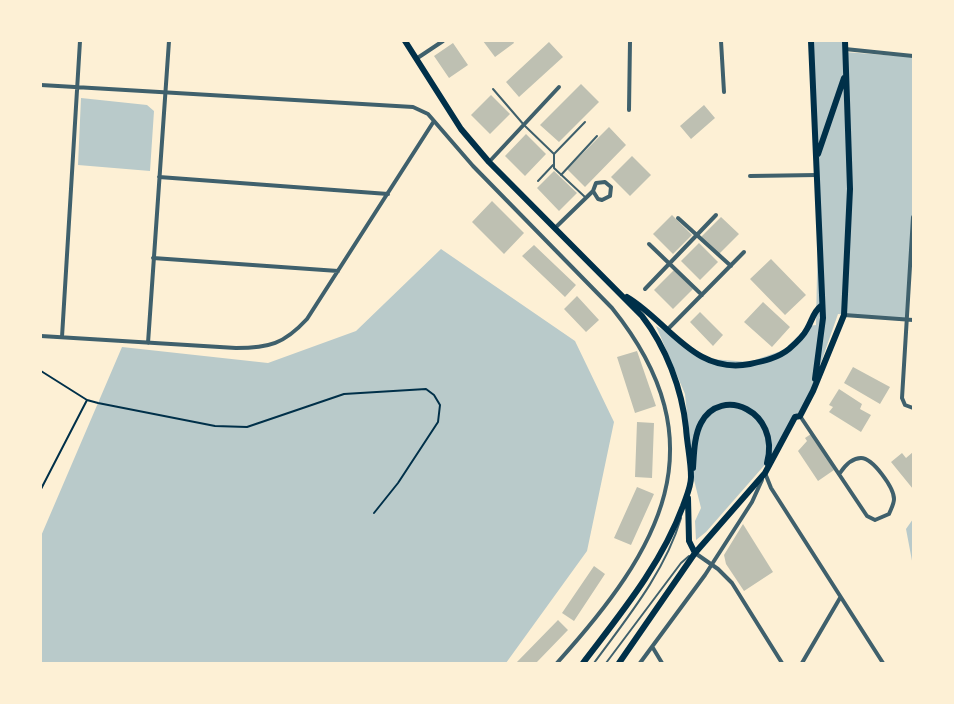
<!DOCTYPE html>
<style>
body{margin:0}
#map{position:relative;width:954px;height:704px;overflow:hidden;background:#fdf0d5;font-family:"Fira Sans Condensed",sans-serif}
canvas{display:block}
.frame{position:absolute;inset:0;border:42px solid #fdf0d5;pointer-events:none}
</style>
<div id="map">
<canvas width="954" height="704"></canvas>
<div class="frame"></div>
</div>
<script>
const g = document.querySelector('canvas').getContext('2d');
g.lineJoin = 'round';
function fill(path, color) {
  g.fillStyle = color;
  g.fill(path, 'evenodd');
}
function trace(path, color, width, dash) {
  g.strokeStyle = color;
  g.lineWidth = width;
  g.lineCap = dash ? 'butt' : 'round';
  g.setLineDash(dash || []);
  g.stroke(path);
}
const green = new Path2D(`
 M813,41H843L844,52L913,57V233L908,319L838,314L811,391L776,452L706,532L696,540L695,521L701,508L693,476L685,394L656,326L711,359L749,362L784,350L808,326L816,325L819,174Z
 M81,98L147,105L154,111L150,171L78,165Z
 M441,249L575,341L614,422L587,551L506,663H41V536L122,347L268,363L356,331Z
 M913,519V566L906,529Z`);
const building = new Path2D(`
 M483,41H513L514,43L495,57Z
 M549,42L563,57L519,97L506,82Z
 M453,43L468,65L449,78L434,56Z
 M581,84L599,102L559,142L540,125Z
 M491,95L510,114L490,134L471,115Z
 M704,105L715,118L691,139L680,126Z
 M609,127L626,145L585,187L567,169Z
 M526,134L546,154L525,176L505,156Z
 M632,156L651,175L630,196L611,177Z
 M554,171L577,193L559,211L537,188Z
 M492,201L524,233L504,254L472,222Z
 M672,215L692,235L673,254L653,234Z
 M721,217L739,234L719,254L701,237Z
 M699,243L718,262L700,280L681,261Z
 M534,245L576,285L565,297L522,256Z
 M771,259L806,295L785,315L750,279Z
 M674,270L693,289L673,309L654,290Z
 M577,296L599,320L586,332L564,309Z
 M763,302L790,327L772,347L744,322Z
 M700,312L723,335L713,346L690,322Z
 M637,351L656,406L635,413L617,357Z
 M853,367L890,387L880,404L844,383Z
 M839,389L862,404L860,409L871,415L861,432L829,412L833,407L829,405Z
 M637,422L654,423L652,478L635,477Z
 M811,434L834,470L818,481L798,451L807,441L805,438Z
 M913,452V489L891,462L902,453L906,458Z
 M637,487L654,494L631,545L614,538Z
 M743,524L773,572L744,591L726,564L724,555Z
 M594,566L605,574L574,621L562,613Z
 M558,620L568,630L536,663H516Z`);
const path = new Path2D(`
 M41,371L87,400L98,403L215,426L247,427L344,394L426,389L434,395L440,405L438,422L398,483L374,513
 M41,489L87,400`);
const service = new Path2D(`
 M493,89L524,125L554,154V168L585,197
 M554,154L585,122
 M561,175L597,136
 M538,181L553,165
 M594,663C627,618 665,572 681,518
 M606,663L681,563L689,556`);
const minor = new Path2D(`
 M721,41L724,92
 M845,49L913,56
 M416,59L443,41
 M41,85L413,107L428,114L473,166L612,308C722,445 660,549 557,663
 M629,110L630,41
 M489,162L559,87
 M750,176L817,175
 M159,177L388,194
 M913,217L902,398L905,405L913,408
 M678,218L731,266
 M555,228L593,191L596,183L605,182L611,187L610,196L602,200L598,199L593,191
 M649,244L702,295
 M153,258L338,271
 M645,289L716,215
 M844,315L913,320
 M667,330L744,252
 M41,336L236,348C269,348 284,344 307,319L434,121
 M62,337L80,41
 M148,343L169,41
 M800,416L867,516L875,520L889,514C891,509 894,504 894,499C894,488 873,458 861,458C852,458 844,467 840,473
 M765,473L771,488L883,663
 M695,553L718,569L732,583L782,663
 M653,648L662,663
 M640,663L705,575L752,502L762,480
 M802,663L840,598`);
const primary = new Path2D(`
 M405,41L461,129L489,162L642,316C666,347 682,389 686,428C687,444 691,461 691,477C691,487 686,497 683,506C661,565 621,613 583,663
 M811,41L823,318L815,379
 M818,154L844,78
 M627,297C669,322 694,375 750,364C764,361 778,358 789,349C796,343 803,337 807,329C812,321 813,312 821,306
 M693,468C694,454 694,436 701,423C721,385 781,411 767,463
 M688,498L689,541L695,553
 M619,663L695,553L765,473L795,417L800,416L813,391L844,315L850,189L845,41`);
fill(green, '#b9caca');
fill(building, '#bec0b2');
trace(path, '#003049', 2);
trace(service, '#3f606c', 2);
trace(minor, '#3f606c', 4);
trace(primary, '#003049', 6);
</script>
